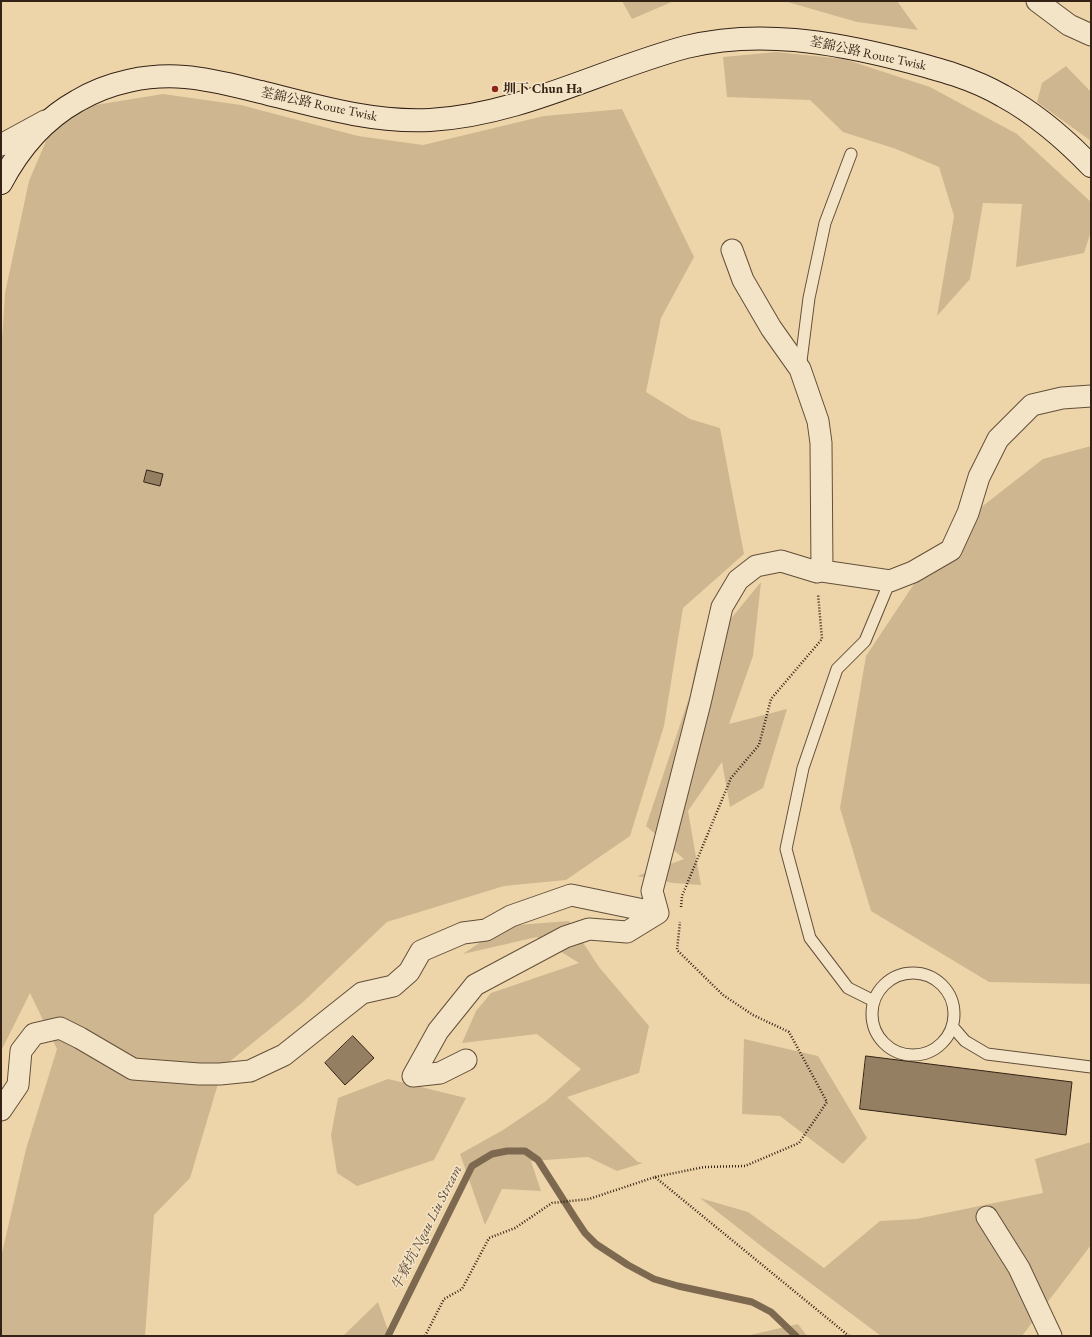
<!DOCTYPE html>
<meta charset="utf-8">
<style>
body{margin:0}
#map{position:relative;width:1092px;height:1337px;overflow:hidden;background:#eed5a9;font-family:"EB Garamond",serif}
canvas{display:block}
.frame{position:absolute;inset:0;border:2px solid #332215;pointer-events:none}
</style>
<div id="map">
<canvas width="1092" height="1337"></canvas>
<div class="frame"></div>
</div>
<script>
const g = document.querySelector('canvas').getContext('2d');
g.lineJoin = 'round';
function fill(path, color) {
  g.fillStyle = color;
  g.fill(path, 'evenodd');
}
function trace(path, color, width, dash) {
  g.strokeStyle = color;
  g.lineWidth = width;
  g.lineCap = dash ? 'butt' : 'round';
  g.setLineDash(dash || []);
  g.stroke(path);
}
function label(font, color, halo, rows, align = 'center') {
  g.font = font + ' "EB Garamond","Noto Serif TC",serif';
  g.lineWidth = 3;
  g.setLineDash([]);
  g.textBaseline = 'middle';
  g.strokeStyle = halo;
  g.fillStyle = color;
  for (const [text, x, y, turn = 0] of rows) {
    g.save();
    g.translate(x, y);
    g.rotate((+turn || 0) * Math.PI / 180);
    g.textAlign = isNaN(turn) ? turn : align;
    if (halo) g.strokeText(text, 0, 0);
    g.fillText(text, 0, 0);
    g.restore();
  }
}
const green = new Path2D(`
 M622,1H674L632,19Z
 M784,1H897L918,30L857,22Z
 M776,52L844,59L930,87L1017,134L1091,202V231L1084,253L1016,267L1022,204L983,203L970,279L937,316L954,216L939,167L896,149L843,132L810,100L727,97L723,57Z
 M1066,66L1091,92V141L1037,102L1042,83Z
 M163,94L241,105L358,136L423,145L544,116L622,109L694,257L661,318L646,392L690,419L720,428L744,554L683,608L664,726L630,836L566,880L504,886L387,922L302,1003L223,1067L190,1178L154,1215L145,1336H1V1257L26,1149L57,1049L30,993L1,1051V356L5,293L29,181L46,141L70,109Z
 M1091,446V984L989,982L871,911L840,808L866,656L948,533L1043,459Z
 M761,582L753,656L729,724L787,709L763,788L730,807L722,762L688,811L701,885L673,883L637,876L684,859L646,826L690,695L697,660Z
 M569,921L599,967L649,1026L639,1073L567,1097L638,1162L643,1163L617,1171L588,1157L531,1161L541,1191L502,1189L485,1225L460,1154L503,1130L546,1101L581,1069L537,1034L462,1043L476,1011L491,993L579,963L537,937L463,954L504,926Z
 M744,1039L818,1056L867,1138L843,1164L780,1116L742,1114Z
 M388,1079L466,1098L434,1160L357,1186L337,1173L331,1135L338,1098Z
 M1091,1142V1245L1022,1336H881L765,1249L700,1198L748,1212L824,1268L880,1221L916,1219L1043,1193L1035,1159Z
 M378,1302L390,1336H343Z
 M798,1324L807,1336H746Z`);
const stream = new Path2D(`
 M388,1336L472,1166L492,1154L507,1151H525L538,1160L575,1218L585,1233L596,1244L628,1265L654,1279L678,1286L752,1302L771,1312L796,1336`);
const building = new Path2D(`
 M147,470L163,474L160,486L144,482Z
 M353,1036L374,1058L345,1085L325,1063Z
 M866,1056L1072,1082L1066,1135L860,1109Z`);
const path = new Path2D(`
 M681,907L682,896L731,778L759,745L771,699L822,639L818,594
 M655,1177L704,1167L745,1166L799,1143L827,1102L789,1032L753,1015L723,995L677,950L680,922
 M425,1336L444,1299L462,1289L489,1238L515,1228L552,1203L589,1199L655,1177L849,1336`);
const service = new Path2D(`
 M800,369L809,298L825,223L851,154
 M872 1014a41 41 0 1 1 82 0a41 41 0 1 1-82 0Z
 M874,1001L848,988L810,938L786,849L803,768L837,669L865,641L890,581
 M952,1026L965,1041L987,1054L1091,1067`);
const minor = new Path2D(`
 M1037,1L1069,25L1091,35
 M1,145L45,121
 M732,250L743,280L771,328L800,369L818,421L821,443L822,571
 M466,1060L440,1073L413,1076L438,1031L475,985L565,937L589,929L627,932L658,913L652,891L700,703L722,607L738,580L756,566L781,561L817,572L822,571L890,581L913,572L951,550L968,513L979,477L998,439L1032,405L1062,398L1091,396
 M1,1110L18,1085L21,1051L34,1034L60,1028L80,1038L133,1069L199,1074H220L250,1071L284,1055L362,993L393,986L409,972L421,951L463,933L486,930L511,916L571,895L658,913
 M987,1217L1019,1268L1051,1336`);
const secondary = new Path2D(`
 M1,183C19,149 43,120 77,101C109,82 148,74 185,77C211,79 236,86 261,92C316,106 373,123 430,120C520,115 600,70 686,47C758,29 832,42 903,60C938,69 972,78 1003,96C1036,114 1065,139 1091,166`);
const markers = [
 [495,89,4,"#8f2418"]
];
const streetNames = [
 ["荃錦公路 Route Twisk",868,54,12],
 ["荃錦公路 Route Twisk",319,105,12]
];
const poiNames = [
 ["圳下 Chun Ha",503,89]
];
const waterNames = [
 ["牛寮坑 Ngau Liu Stream",427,1228,-63]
];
fill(green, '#ceb790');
trace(stream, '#7d6950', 7);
fill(building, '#947f62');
trace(building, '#332215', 1);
trace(service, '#624f3a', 13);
trace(minor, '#624f3a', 23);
trace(secondary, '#332215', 24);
trace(path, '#332215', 2.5, [1, 2]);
trace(service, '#f4e4c7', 11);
trace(minor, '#f4e4c7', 21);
trace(secondary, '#f4e4c7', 22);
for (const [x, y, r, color] of markers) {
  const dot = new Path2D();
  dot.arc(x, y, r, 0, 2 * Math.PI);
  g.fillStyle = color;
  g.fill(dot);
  trace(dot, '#f4e4c7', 1.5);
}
label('13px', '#332215', '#f4e4c7', streetNames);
label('bold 13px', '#332215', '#f4e4c7', poiNames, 'left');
label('italic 14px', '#5e4b37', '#f4e4c7', waterNames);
</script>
